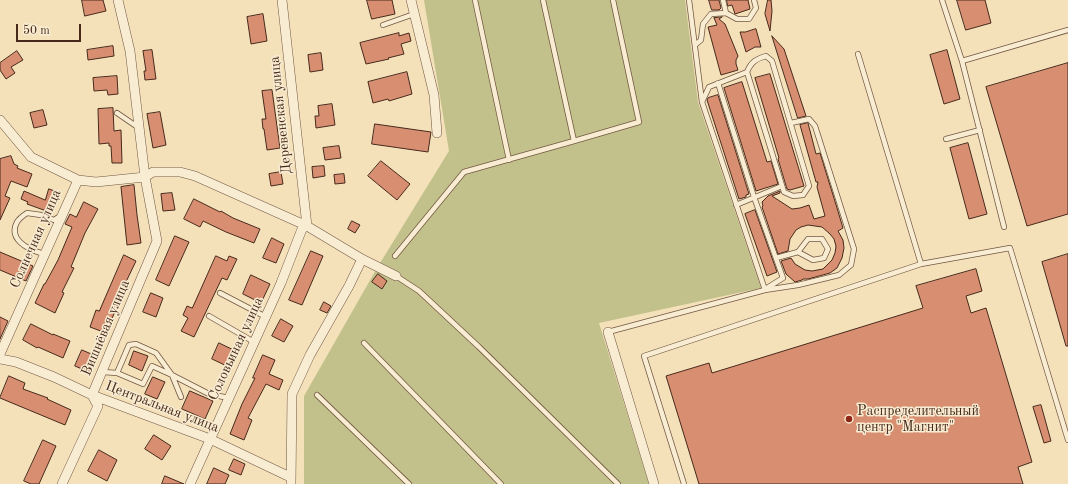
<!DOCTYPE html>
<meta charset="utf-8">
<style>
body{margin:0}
#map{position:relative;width:1068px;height:484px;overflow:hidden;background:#f4e1ba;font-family:"Old Standard TT",serif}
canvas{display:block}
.scale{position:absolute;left:16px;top:24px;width:65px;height:18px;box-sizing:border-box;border:2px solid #47291b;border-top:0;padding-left:5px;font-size:12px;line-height:14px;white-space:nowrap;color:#47291b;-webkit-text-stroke:3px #f8ecd2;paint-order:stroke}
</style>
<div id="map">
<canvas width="1068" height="484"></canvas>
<div class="scale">50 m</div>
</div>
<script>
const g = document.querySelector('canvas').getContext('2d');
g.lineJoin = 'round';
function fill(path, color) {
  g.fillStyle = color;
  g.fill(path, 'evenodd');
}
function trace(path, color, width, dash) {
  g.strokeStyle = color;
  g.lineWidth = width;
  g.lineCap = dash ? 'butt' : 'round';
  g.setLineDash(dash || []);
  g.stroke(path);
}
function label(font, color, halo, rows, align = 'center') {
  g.font = font + ' "Old Standard TT",serif';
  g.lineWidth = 3;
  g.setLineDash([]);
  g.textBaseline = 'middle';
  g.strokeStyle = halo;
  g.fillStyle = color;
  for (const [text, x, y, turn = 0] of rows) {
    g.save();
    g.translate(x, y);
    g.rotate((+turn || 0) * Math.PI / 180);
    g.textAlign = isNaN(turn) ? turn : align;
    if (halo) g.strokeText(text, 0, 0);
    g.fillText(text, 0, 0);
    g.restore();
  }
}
const green = new Path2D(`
 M424,0H685L698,102L761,288L599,323L649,484H304V396L377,268L449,151Z`);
const building = new Path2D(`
 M82,0H103L106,11L85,16Z
 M367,0H392L395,14L372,19Z
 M709,0H719L721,8L719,10H712Z
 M727,0H748L750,9L735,14L732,5L728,6Z
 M768,0H771L772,11L770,31L765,14Z
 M957,0H985L991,23L966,30Z
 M263,14L267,41L251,44L247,17Z
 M722,17L719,19L725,24L738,56L736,60V64L738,70L721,75L708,27L717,25L714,18Z
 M756,29L761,47H755L746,52L740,32H745Z
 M399,33V36L409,33L411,41L401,44L404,54L388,58L389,59L366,64L360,43Z
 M772,36L784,49L806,116L798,118Z
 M113,46L114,56L88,60L87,50Z
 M152,50L156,79L145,80L144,71H146L143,51Z
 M947,50L960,99L944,104L930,55Z
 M17,51L23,60L11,67L15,73L6,79L0,70V63Z
 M321,53L323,70L310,72L308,55Z
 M1068,63V214L1027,226L986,87Z
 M407,72L412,94L389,101L388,99L373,103L368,82Z
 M770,74L804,186L790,190L787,189L778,159L779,158L755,78Z
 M117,76L118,94L108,95L107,90L94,91L93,78Z
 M742,82L767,162L771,161L778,184L756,191L724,88Z
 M272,90L280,148L267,150L264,129H263L262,119H266L262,91Z
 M718,95L749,194L746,195V197L739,199L707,100L708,98Z
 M332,104L335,125L316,128L315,116H319L318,106Z
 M113,108L114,131L121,130L122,163H112L111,146H109V143L99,144L98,109Z
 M43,110L47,125L34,128L30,113Z
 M160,112L166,145L153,148L147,114Z
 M808,123L816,154L820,153L837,208L843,228L838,231L843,240L844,248L842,258L837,268L830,273L808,279H803L802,280L795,282L786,274L781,261L791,258L795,264L805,270L812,271L823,269L832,260L835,253L836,246L834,239L830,234L822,227L808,225L801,227L796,230L790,239L788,251L778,254L762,207L763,206L762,202L768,196L780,191V193L772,196L792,209L800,208L809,205L814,219L825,216L817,187L818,182H816L800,125Z
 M375,124L431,132L428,152L372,144Z
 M968,143L987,214L969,219L950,148Z
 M339,146L341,158L325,160L323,148Z
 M11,156L14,164L18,166L17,168L32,174L27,187L11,181L5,196L10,198L0,220V159Z
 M381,161L410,184L397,200L368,176Z
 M324,166L325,176L313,178L312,167Z
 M281,172L283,184L271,186L269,174Z
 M344,174L345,183L335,184L334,175Z
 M134,185L137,215L141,243L127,245L121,187Z
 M49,189L60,193L52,213L27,204L28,202L21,199L24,191L45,200Z
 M172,193L175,210L163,211L161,194Z
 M194,199L220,212L221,211L233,218L260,229L254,243L226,232L203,221L200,227L184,219Z
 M84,202L98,209L85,233L71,267L74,268L62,292L64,293L55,313L35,303L44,284H45L58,260L72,227L65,224L70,214L76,217Z
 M755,210L777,272L767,276L745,214Z
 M352,221L360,225L355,233L348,229Z
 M175,236L189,242L169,286L156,280Z
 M272,238L284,244L276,263L263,258Z
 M311,251L323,256L302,305L289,300Z
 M0,252L33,266L26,281L0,270Z
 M1068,254V346H1066L1042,262Z
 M124,255L136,261L125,284L126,285L106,333L90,327L96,310L99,311Z
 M216,256L227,261L229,256L237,259L227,280L222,278L194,337L181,331L188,318L183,315L187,306L192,308Z
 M976,269L982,291L966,296L971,313L986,308L1032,462L1018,467L1023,484H699L666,376L709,363L712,373L923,308L916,286Z
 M378,274L387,281L382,289L372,282Z
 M251,275L270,284L261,303L243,294Z
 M151,293L163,298L156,317L143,312Z
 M324,302L331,306L327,313L320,310Z
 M0,317L8,321L0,339Z
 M281,319L293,326L284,342L272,336Z
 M31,324L53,335V334L70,341L63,358L38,347L37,348L23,340Z
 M219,343L238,352L231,368L212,359Z
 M82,350L96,356L89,372L75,366Z
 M134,351L148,356L142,371L129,365Z
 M263,355L275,360L269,374L283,380L279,390L266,384L248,418L252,420L244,440L230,434L242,404L255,378H253Z
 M9,376L25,383L23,389L48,398L47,399L71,410L65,425L0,398Z
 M153,377L165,382L157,399L145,394Z
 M190,391L213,401L205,419L182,409Z
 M1041,405L1051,441L1044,443L1033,407Z
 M154,435L171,446L162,460L145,449Z
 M43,440L56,446L39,484H31L24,481Z
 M99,450L117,460L107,481L88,471Z
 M234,459L245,464L241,475L229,470Z
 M214,468L229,475L225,484H207Z
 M165,476L184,484H162Z`);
const service = new Path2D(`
 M475,0L509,160
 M723,0L726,13L737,19H749L756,8L754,0
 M942,0L962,61L1004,227
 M383,25L414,14
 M695,45L701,40L703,24L711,14L726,13
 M858,54L921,264
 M962,61L1068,30
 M718,83L754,197L783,278L767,288
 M702,102L709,87L747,72C751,62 756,59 766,56L772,61L809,186L803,195L793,196L784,192L747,72
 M117,113L139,128
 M946,139L980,130
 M574,141L639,122L613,0
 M736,205L782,186
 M395,256L464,172L574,141L543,0
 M43,258L41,253C27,249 8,239 17,222C19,219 24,215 27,213L41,215L54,220L60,216
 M776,258L798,252L808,239H822L828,249L824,258L813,260L798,252
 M396,276L419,291L479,347L618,484
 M765,290L798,285L839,275L851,265L854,249L815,126L809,119L791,123
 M220,293L266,317
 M209,316L254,342
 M608,332L765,290L702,102L689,0
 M364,343L501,484
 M103,372L117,373L129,345L136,344L156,353L172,375L209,394L229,398
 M117,373L143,384L152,366L172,375L181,397
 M317,395L409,484
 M684,484L644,356L921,264L1010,248L1068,440`);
const minor = new Path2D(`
 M282,0L307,226
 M411,0L434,95L437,133
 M0,120L31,157L78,180L96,182L145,177L153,172H180L195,176L307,226L362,259L396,276
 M608,332L654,484
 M0,354L78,180
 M0,359L16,362L54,377L92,395L210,439L290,477
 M62,484L98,406L92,395L157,241L145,177L130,51L118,0
 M190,484L281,283L302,229L307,226
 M291,484L292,394L310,355L349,286L362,259`);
const markers = [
 [849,419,4,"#8f2418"]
];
const streetNames = [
 ["Деревенская улица",281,115,-96],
 ["Солнечная улица",36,239,-66],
 ["Вишнёвая улица",106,328,-67],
 ["Соловьиная улица",236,349,-65],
 ["Центральная улица",162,407,21]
];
const poiNames = [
 ["Распределительный",857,411],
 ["центр \"Магнит\"",857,427]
];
fill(green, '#c2c18b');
fill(building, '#d88f71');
trace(building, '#47291b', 1);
trace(service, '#725743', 6);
trace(minor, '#725743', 10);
trace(service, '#f8ecd2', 4.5);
trace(minor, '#f8ecd2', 9);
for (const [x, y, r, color] of markers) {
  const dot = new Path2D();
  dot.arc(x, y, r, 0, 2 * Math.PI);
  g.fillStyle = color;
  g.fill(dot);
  trace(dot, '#f8ecd2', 1.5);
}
label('14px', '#47291b', '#f8ecd2', streetNames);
label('14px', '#47291b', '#f8ecd2', poiNames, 'left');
</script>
